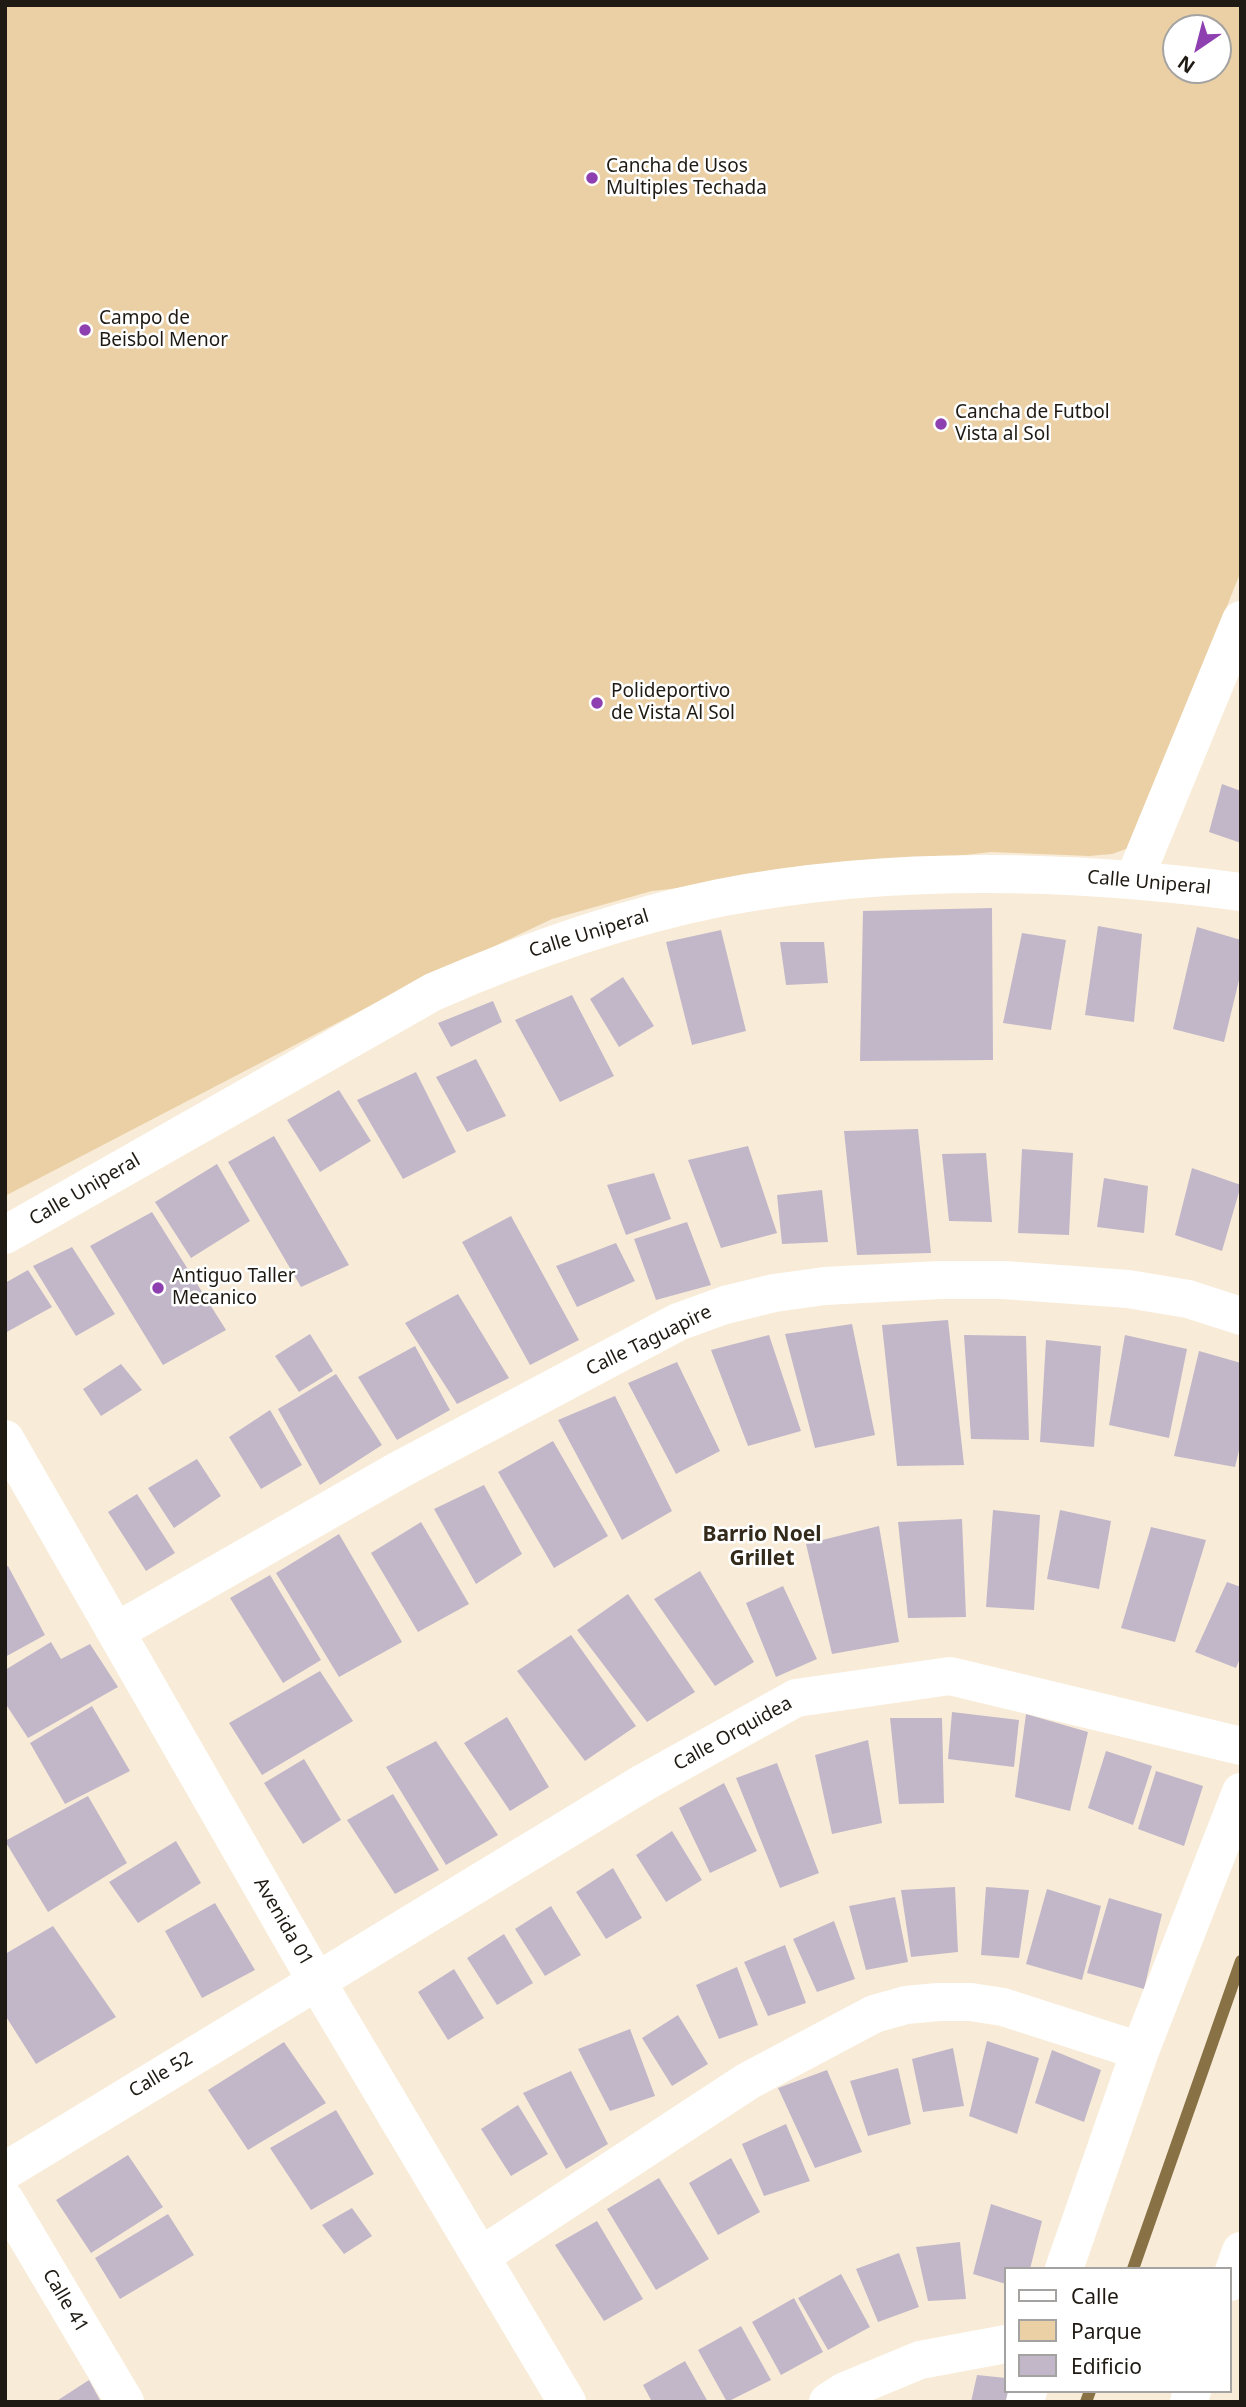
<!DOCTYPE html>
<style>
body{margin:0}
#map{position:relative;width:1246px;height:2407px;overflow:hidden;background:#f8ecd8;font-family:"Noto Sans",sans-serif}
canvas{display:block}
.frame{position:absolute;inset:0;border:7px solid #1f1a13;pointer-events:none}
.legend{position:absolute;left:1004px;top:2267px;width:228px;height:126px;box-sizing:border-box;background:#fff;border:2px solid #a5a3a1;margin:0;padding:9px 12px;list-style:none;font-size:21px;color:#1f1a13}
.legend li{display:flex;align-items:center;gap:14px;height:35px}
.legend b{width:35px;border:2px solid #a5a3a1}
.north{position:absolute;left:1162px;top:14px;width:70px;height:70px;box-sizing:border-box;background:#fff;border:2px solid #a5a3a1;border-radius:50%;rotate:215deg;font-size:19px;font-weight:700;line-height:28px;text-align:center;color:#1f1a13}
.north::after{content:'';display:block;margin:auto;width:24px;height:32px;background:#8e40b1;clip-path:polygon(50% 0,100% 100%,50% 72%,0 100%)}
</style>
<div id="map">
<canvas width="1246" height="2407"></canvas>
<div class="frame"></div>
<ul class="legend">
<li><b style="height:9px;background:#fff"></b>Calle</li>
<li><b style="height:19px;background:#ead0a4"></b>Parque</li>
<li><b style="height:19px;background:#c2b7c9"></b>Edificio</li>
</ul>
<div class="north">N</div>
</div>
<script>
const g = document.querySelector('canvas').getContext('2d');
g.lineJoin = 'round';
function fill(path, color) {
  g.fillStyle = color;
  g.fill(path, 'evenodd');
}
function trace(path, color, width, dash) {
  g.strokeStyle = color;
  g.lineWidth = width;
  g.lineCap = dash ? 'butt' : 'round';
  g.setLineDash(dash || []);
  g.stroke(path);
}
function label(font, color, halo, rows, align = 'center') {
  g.font = font + ' "Noto Sans",sans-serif';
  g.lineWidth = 5;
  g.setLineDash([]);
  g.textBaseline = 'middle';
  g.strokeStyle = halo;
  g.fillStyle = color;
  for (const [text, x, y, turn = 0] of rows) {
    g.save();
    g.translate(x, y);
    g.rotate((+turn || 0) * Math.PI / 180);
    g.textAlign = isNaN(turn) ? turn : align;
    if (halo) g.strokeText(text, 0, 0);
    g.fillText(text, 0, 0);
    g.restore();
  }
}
const green = new Path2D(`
 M5,5H1241V571L1136,835L1126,849L1112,854L1089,856L991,852L652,891L552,919L387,997L5,1196ZM1176,28H1218V70H1176Z`);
const stream = new Path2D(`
 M1133,2269L1241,1961
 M1086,2402L1090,2391`);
const building = new Path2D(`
 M1222,784L1241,791V843L1209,832Z
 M992,908L993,1060L860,1061L863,911Z
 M1098,926L1142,934L1134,1022L1085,1015Z
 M1197,927L1241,940V972L1224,1042L1173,1029Z
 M721,930L746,1031L692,1045L666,942Z
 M1022,933L1066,940L1051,1030L1003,1023Z
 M780,942H824L828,983L786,985Z
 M623,977L654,1026L619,1047L590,999Z
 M572,995L614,1076L560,1102L515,1020Z
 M493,1001L502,1022L451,1047L438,1023Z
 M476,1059L506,1116L467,1132L436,1077Z
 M416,1072L456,1152L403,1179L357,1100Z
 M339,1090L371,1141L320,1172L287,1120Z
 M918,1129L931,1253L857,1255L844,1131Z
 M274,1136L349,1265L301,1287L228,1162Z
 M748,1146L777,1233L721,1248L688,1160Z
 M1022,1149L1073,1153L1069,1235L1018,1233Z
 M986,1153L992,1222L949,1221L942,1154Z
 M217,1164L250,1221L191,1258L155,1202Z
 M1192,1168L1241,1185L1222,1251L1175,1235Z
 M654,1173L671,1219L626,1235L607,1185Z
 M1104,1178L1148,1186L1144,1233L1097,1227Z
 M822,1190L828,1242L782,1244L777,1195Z
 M152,1212L226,1330L163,1365L90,1246Z
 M511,1216L579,1340L530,1365L462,1242Z
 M687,1222L711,1285L656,1300L634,1239Z
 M616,1243L635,1281L577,1307L556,1266Z
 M72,1247L115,1314L76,1336L33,1266Z
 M28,1270L52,1307L5,1333V1283Z
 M458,1294L509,1378L457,1404L405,1323Z
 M948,1320L964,1465L897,1466L882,1325Z
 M852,1324L875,1435L815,1448L785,1334Z
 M310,1334L333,1371L299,1392L275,1356Z
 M769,1335L801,1431L748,1446L711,1350Z
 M964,1335L1026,1336L1029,1440L971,1439Z
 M1125,1335L1187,1349L1169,1438L1109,1425Z
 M1046,1340L1101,1346L1094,1447L1040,1442Z
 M415,1346L450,1410L397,1440L358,1377Z
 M1199,1351L1241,1363V1442L1235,1467L1174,1456Z
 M677,1362L720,1451L676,1474L628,1383Z
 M121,1364L142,1390L101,1416L83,1389Z
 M336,1374L382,1445L320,1485L278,1409Z
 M615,1396L672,1511L622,1540L558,1420Z
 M270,1410L302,1465L261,1489L229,1437Z
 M553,1441L608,1536L554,1568L498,1472Z
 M197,1459L221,1496L174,1528L148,1488Z
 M484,1485L522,1554L476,1584L434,1509Z
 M137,1494L175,1553L146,1571L108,1512Z
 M993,1510L1040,1515L1034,1610L986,1607Z
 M1060,1510L1111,1521L1099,1589L1047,1579Z
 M962,1519L966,1617L908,1618L898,1522Z
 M421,1522L469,1604L418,1632L371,1553Z
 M879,1526L899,1642L832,1654L806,1544Z
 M1151,1527L1206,1540L1175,1642L1121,1628Z
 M339,1534L402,1642L339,1677L276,1573Z
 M8,1566L45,1635L5,1657V1567Z
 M700,1571L754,1662L715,1686L654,1599Z
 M270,1575L321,1660L283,1683L230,1598Z
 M1227,1582L1241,1587V1656L1236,1668L1195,1652Z
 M783,1586L817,1659L776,1677L746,1603Z
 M628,1594L695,1692L647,1722L577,1630Z
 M571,1635L636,1726L585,1761L517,1671Z
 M51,1642L61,1659L90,1644L118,1687L28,1738L5,1703V1670Z
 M320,1671L353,1721L262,1775L229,1723Z
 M92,1706L130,1771L65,1804L30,1743Z
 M952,1712L1019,1720L1014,1767L948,1759Z
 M1026,1714L1088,1732L1070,1811L1015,1797Z
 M507,1717L549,1787L510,1811L464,1743Z
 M890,1718H942L944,1803L899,1804Z
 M868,1740L882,1823L832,1834L815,1755Z
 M436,1741L498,1835L446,1865L386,1767Z
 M1106,1751L1152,1766L1133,1825L1088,1808Z
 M304,1759L341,1820L303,1844L264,1783Z
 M777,1763L819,1873L780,1888L736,1778Z
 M1156,1771L1203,1786L1184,1846L1138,1829Z
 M724,1783L757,1851L710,1873L679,1808Z
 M393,1794L439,1870L395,1894L347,1820Z
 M88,1796L127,1863L48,1912L5,1841Z
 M672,1831L702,1880L666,1902L636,1855Z
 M176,1841L201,1883L138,1923L109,1882Z
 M613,1868L642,1918L606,1939L576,1892Z
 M955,1887L958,1952L911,1957L901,1890Z
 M986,1887L1029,1890L1019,1958L981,1955Z
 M1047,1889L1101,1906L1082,1980L1026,1964Z
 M895,1897L908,1962L866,1970L849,1906Z
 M1109,1898L1162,1914L1144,1989L1087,1973Z
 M215,1903L255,1970L202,1998L165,1931Z
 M551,1906L581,1955L545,1976L515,1929Z
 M834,1921L855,1979L817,1992L793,1939Z
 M53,1926L116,2017L36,2064L5,2015V1954Z
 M504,1934L533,1983L497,2005L467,1958Z
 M785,1945L806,2003L768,2016L744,1962Z
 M737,1967L758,2025L719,2039L696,1985Z
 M454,1969L484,2018L448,2040L418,1992Z
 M678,2015L708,2064L672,2086L642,2038Z
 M630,2029L655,2096L610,2111L578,2049Z
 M987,2041L1039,2058L1017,2134L969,2116Z
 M284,2042L326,2103L248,2150L208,2090Z
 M953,2048L964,2106L923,2112L912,2059Z
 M1052,2050L1101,2070L1084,2122L1035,2103Z
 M898,2068L911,2124L868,2136L850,2081Z
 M827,2070L862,2152L815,2168L778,2088Z
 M571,2071L608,2144L566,2169L523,2093Z
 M518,2105L548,2154L511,2176L481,2129Z
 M336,2110L374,2174L311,2210L270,2148Z
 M786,2124L810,2181L764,2196L742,2144Z
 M128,2155L163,2207L91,2253L56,2200Z
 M731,2158L760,2212L718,2235L689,2183Z
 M659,2178L709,2259L656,2290L607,2209Z
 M991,2204L1042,2221L1030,2269H1006V2284L973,2274Z
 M352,2208L372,2236L344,2254L322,2225Z
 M168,2214L194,2255L120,2299L95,2258Z
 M597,2221L643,2299L604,2321L555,2245Z
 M960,2242L966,2299L928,2301L916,2247Z
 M899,2253L919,2307L878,2322L856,2269Z
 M841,2274L870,2327L828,2350L798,2298Z
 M794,2298L823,2352L781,2375L752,2322Z
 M741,2326L771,2380L727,2402L698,2350Z
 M685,2361L708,2402H652L643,2385Z
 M977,2375L1006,2378V2391H1012L1010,2402H971Z
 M89,2380L101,2402H55Z`);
const minor = new Path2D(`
 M1134,880L1241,620
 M5,1235L433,992C525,952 620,918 719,898C890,865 1069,869 1241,892
 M5,1439L317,1982L567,2402
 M117,1631L399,1470L678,1322L725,1305L774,1293L825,1286L940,1280H1004L1128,1289L1188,1299L1241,1316
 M5,2171L643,1783L796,1698L950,1676L1241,1746
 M5,2200L125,2402
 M481,2256L748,2081L874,2014L906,2005L938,2002H971L1003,2007L1140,2051
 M1064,2269L1140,2051L1241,1792
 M1230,2282L1241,2251
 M828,2402L845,2391L920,2360L1006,2344
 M1025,2402L1028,2391
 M1189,2402L1192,2391`);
const markers = [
 [592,178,7,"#8e40b1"],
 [85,330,7,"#8e40b1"],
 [941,424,7,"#8e40b1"],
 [597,703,7,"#8e40b1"],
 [158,1288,7,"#8e40b1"]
];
const poiNames = [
 ["Cancha de Usos",606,167],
 ["Multiples Techada",606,189],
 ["Campo de",99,319],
 ["Beisbol Menor",99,341],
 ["Cancha de Futbol",955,413],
 ["Vista al Sol",955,435],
 ["Polideportivo",611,692],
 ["de Vista Al Sol",611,714],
 ["Antiguo Taller",172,1277],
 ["Mecanico",172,1299]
];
const streetNames = [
 ["Calle Uniperal",1149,883,5],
 ["Calle Uniperal",589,934,-17],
 ["Calle Uniperal",85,1190,-30],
 ["Calle Taguapire",649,1341,-26],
 ["Calle Orquidea",733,1734,-29],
 ["Avenida 01",283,1922,60],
 ["Calle 52",161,2075,-31],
 ["Calle 41",65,2301,59]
];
const neighbourhoodNames = [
 ["Barrio Noel",762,1535],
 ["Grillet",762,1559]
];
fill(green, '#ead0a4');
trace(stream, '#897146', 12);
fill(building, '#c2b7c9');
trace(minor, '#fff', 38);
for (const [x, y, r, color] of markers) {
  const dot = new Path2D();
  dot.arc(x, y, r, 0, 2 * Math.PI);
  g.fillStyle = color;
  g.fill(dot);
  trace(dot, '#fff', 2.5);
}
label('19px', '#1f1a13', '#fff', poiNames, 'left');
label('19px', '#1f1a13', '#fff', streetNames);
label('bold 21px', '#332a1b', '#fff', neighbourhoodNames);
</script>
